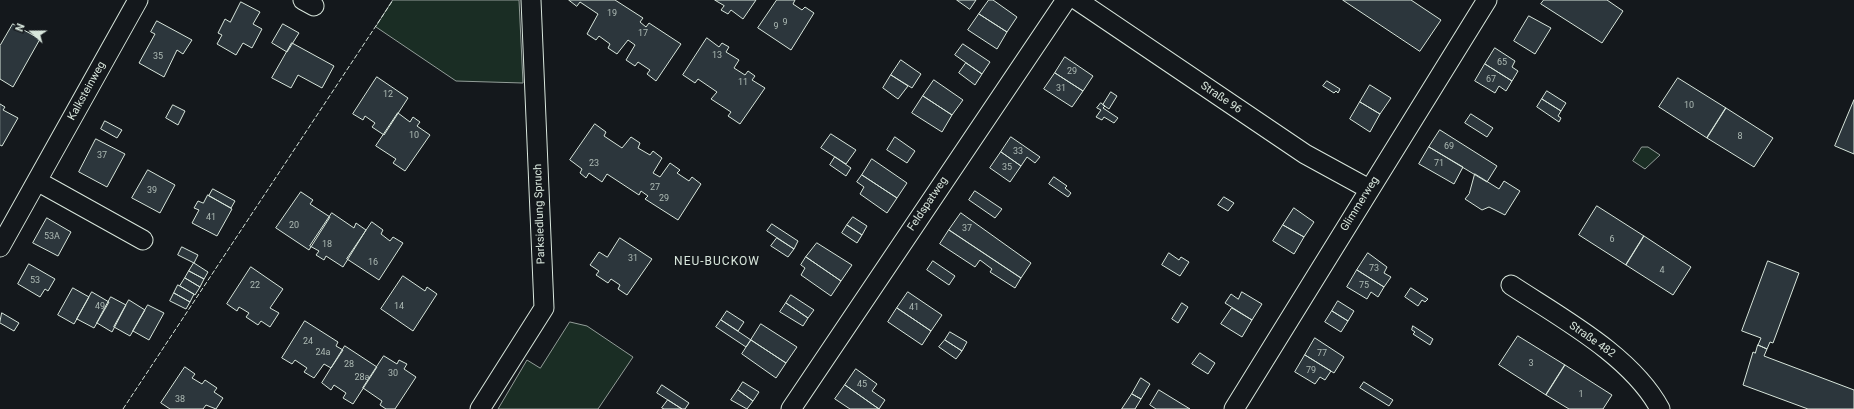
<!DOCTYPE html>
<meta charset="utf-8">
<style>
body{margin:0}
#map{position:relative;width:1854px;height:409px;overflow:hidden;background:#14181c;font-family:Roboto,sans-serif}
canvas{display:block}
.north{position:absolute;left:12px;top:12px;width:40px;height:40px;-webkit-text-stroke:3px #14181c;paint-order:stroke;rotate:291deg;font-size:11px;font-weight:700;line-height:16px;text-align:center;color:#d8e6dc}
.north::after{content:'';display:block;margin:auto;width:14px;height:18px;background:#d8e6dc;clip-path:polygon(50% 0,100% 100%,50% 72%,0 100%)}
</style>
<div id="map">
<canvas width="1854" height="409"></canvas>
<div class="north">N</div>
</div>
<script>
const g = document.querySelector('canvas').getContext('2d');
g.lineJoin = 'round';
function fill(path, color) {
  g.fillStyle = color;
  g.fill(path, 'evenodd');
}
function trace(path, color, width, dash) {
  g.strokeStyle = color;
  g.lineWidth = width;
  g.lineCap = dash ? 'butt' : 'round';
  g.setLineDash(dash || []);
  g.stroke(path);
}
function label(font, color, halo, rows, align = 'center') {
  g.font = font + ' Roboto,sans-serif';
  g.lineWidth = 3;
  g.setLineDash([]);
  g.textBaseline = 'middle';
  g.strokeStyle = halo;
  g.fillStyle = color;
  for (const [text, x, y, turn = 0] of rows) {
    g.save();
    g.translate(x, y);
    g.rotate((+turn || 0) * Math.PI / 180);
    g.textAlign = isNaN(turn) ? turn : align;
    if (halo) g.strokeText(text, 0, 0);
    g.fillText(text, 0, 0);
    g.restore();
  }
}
const green = new Path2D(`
 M393,0H519L523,83L456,81L376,27Z
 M1642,147H1648L1660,155L1645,169L1633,161Z
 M570,322L587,326L633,357L598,409H498L527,360L540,368Z`);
const building = new Path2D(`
 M569,0H615L643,18L640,22L646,27L649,23L681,44L656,81L647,74L650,70L638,62L635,66L626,60L635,45L628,40L617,54L608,48L610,44L599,36L596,40L587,34L598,14L580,2L577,6Z
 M715,0H756L743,19L731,10L728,14L721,10L724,6Z
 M777,0H795L793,4L802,10L805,7L814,13L791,50L758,28Z
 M957,0H976L970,9Z
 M989,0H993L1017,17L1007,32L979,14Z
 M1343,0H1411L1441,20L1420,51Z
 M1544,0H1607L1623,11L1602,43L1541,4Z
 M241,2L260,12L253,24L262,29L252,48L243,43L236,55L217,44L222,35L218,33L225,19L230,22Z
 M979,14L1007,32L997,49L968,30Z
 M1529,16L1551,28L1535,54L1514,41Z
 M157,21L192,40L183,54L177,50L164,77L139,63L155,34L151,32Z
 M13,24L40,39L13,87L0,79V46Z
 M283,24L299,33L287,52L272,43Z
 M707,38L719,47L722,43L729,47L726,52L739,60L734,68L745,75L748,71L755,76L752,80L765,88L740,124L728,116L731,112L711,99L717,92L698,79L695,83L683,75Z
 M292,43L334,66L322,88L298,75L291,88L272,78Z
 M963,44L990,62L982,74L955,55Z
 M1495,48L1515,61L1512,67L1518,71L1512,81L1485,64Z
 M1065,57L1093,76L1083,91L1055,73Z
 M901,60L921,74L912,88L891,75Z
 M966,63L982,74L975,85L959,73Z
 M1485,64L1512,81L1506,91L1499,86L1495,93L1475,81Z
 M1055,73L1083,91L1072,107L1044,89Z
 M891,75L908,86L898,99L883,88Z
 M377,77L408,98L384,135L372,127L375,123L365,116L363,120L353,114Z
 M1678,78L1726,108L1707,138L1659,107Z
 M934,80L963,100L952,115L923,96Z
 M1327,81L1340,89L1338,93L1336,91L1334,93L1323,86Z
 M1370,85L1391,98L1380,114L1360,102Z
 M1547,91L1566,103L1561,111L1542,99Z
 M1111,92L1117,96L1109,109L1103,105Z
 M923,96L952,115L942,132L912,113Z
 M1542,99L1561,111L1558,116L1561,118L1559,122L1537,107Z
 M1854,100V154L1835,146Z
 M1360,102L1380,114L1370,132L1350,119Z
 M1101,103L1105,106L1103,108L1118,118L1114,123L1104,117L1102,120L1096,117L1101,110L1097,108Z
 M0,104L5,107L3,110L18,118L2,146L0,145Z
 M173,105L185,111L178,125L166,118Z
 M1726,108L1773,138L1754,167L1707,138Z
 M398,113L410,122L413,117L420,122L417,126L430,135L405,171L393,163L396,159L376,146Z
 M1471,114L1493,128L1487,137L1465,123Z
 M105,121L122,130L117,138L101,129Z
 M595,124L606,132L604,136L622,148L631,137L640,143L638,148L650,155L653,151L662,158L653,173L660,177L670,163L680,170L677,173L689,181L692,177L701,184L678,220L645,199L648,196L641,191L639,195L607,174L602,182L589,173L586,178L580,173L582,169L570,160Z
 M1440,130L1497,166L1487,182L1429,147Z
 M831,134L856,150L846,164L821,148Z
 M895,137L915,151L907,163L887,150Z
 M1011,137L1040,157L1035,163L1027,157L1021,166L1001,152Z
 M96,139L125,154L107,187L79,172Z
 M1429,147L1463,167L1454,184L1419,164Z
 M1001,152L1021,166L1010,182L990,168Z
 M835,157L851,168L846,176L830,165Z
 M872,159L907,183L897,198L862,175Z
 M148,170L175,185L160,213L132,198Z
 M1475,174L1499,189L1504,181L1520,191L1505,215L1489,207L1482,210L1465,199L1469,194Z
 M862,175L897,198L887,213L860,194L864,187L857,182Z
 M1054,177L1067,186L1065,188L1071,193L1068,197L1049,184Z
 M213,189L235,201L231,208L209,196Z
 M975,191L1002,209L995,218L969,200Z
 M301,192L313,200L310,204L330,217L309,250L276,228Z
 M208,195L232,209L217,236L192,223L199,210L194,208L198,201L203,203Z
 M1224,197L1234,203L1228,211L1218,205Z
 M1597,206L1644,236L1626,265L1579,235Z
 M1294,208L1314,222L1304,237L1283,225Z
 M332,213L354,228L356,223L366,230L343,267L326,256L324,260L316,255L319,251L310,246Z
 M961,213L1031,263L1021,278L949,230Z
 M853,217L867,226L862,235L847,225Z
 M47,218L71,232L58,256L33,243Z
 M372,222L383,230L381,234L390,241L393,237L403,243L379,280L347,259Z
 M772,224L798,241L794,249L767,231Z
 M847,225L862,235L857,243L842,233Z
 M1283,225L1304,237L1294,254L1273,241Z
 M949,230L1021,278L1015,288L990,272L992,269L980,260L975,267L940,244Z
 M1644,236L1691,267L1673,295L1626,265Z
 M620,238L652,259L627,295L618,289L620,285L611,279L608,283L596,275L599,271L590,265L599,252L607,257Z
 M777,238L794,249L788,257L771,246Z
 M817,243L852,265L841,281L806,257Z
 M182,247L198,255L194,263L178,255Z
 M1169,253L1179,260L1181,257L1189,262L1180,276L1162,265Z
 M1368,253L1387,267L1384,273L1391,277L1384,287L1357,270Z
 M806,257L841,281L831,296L801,275L805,268L801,265Z
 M933,261L955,276L949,285L927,270Z
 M1768,261L1799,273L1773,343L1770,342L1767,349L1758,345L1761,338L1742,331Z
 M194,263L208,272L204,279L189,271Z
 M29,264L55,279L48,291L45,289L40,297L18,284Z
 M251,267L283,289L270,308L279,313L270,327L261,321L258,325L246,317L249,313L239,307L237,311L227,304Z
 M1357,270L1384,287L1378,297L1371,292L1367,299L1347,287Z
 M189,271L204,279L200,287L185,278Z
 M403,276L425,291L427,287L437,294L413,331L381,309Z
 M185,278L200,287L195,295L180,286Z
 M178,285L194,294L190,302L174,293Z
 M73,288L89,297L74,324L58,315Z
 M1411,288L1428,299L1425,302L1422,300L1418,306L1405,297Z
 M92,292L109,302L94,328L77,319Z
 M908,292L942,315L931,331L897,308Z
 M1242,292L1262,304L1252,320L1225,303L1231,294L1238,299Z
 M174,293L190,302L186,309L170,301Z
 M791,295L814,310L808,318L786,303Z
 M111,297L126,305L112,332L97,323Z
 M129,300L145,310L130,336L114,327Z
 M1338,301L1354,311L1348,321L1332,311Z
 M786,303L808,318L803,326L780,312Z
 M1182,303L1188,307L1178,323L1172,319Z
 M148,305L164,313L149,340L133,331Z
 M897,308L931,331L922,345L888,322Z
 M1232,308L1252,320L1242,337L1221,324Z
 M727,311L744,322L738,331L721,320Z
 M1332,311L1348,321L1341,332L1325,322Z
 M2,313L19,323L14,331L0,323Z
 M721,320L751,340L746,347L716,327Z
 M305,321L338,342L336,346L343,350L331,368L324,364L314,378L304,372L307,368L295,360L292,364L282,358Z
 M761,324L797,347L786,363L751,340Z
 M1413,326L1433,339L1430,345L1413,334L1415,332L1412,330Z
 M950,332L967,342L962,351L945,340Z
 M1518,336L1565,365L1546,395L1499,365Z
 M1315,338L1344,357L1334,373L1305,355Z
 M751,340L786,363L776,378L742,354Z
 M945,340L962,351L956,359L939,347Z
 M1758,345L1767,349L1764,356L1854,390V409H1808L1743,385L1753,352L1755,353Z
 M345,346L377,367L353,404L343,398L346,393L334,385L331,390L322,383Z
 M1200,353L1215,363L1208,374L1192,364Z
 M1305,355L1331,371L1325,380L1320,377L1315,384L1295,372Z
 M384,356L397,364L399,360L407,364L404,369L416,377L395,409H386L380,405L382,401L363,388Z
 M1565,365L1612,395L1603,409H1569L1546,395Z
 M185,367L195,374L192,378L202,384L205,380L217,388L214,392L223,398L216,409L206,405L203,409H170L161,403Z
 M856,369L877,384L872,391L885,400L879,409L845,385Z
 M1141,378L1150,384L1141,399L1132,394Z
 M743,382L759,392L753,401L738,390Z
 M1364,382L1393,400L1389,406L1360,388Z
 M662,385L689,403L685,409H682L657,393Z
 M845,385L879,409H850L835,399Z
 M738,390L753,401L747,409L731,400Z
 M1159,390L1190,409H1156L1150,405Z
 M1132,394L1141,399L1135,409H1122Z
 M668,400L682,409H664L662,408Z`);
const street = new Path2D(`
 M303,0L314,6
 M1077,0L1305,154L1369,189
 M37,181L143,240
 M0,247L138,0
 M1511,285C1561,318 1632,356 1660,409
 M480,409L544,308L531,0
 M791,409L1066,0
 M1234,409L1487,0`);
const fence = new Path2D(`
 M123,409L393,0`);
const numberNames = [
 ["19",612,14],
 ["9",785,23],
 ["9",776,27],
 ["17",643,34],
 ["13",717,56],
 ["35",158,57],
 ["65",1502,63],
 ["29",1072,72],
 ["67",1491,80],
 ["11",743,83],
 ["31",1061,89],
 ["12",388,95],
 ["10",1689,106],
 ["10",414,136],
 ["8",1740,137],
 ["69",1449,147],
 ["33",1018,152],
 ["37",102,156],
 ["23",594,164],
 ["71",1439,164],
 ["35",1007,168],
 ["27",655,188],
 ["39",152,191],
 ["29",664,199],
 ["41",211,218],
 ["20",294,226],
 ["37",967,229],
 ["53A",52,237],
 ["6",1612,240],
 ["18",327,245],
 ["31",633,259],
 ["16",373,263],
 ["73",1374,269],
 ["4",1662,271],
 ["53",35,281],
 ["22",255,286],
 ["75",1364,286],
 ["49",100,307],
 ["14",399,307],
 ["41",914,308],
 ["24",308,342],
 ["24a",323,353],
 ["77",1322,354],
 ["3",1531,364],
 ["28",349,365],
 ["79",1311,371],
 ["30",393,374],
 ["28a",362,378],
 ["45",862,385],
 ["1",1581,395],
 ["38",180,400]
];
const streetNames = [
 ["Kalksteinweg",87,91,-61],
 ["Straße 96",1221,98,34],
 ["Feldspatweg",928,204,-56],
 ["Glimmerweg",1360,204,-58],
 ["Parksiedlung Spruch",540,214,-92],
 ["Straße 482",1592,340,35]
];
const neighbourhoodNames = [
 ["NEU-BUCKOW",717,262]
];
fill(green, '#1a2d24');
trace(green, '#939e99', 1);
fill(building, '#2c363c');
trace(building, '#d8e6dc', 1);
trace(street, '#d8e6dc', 21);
trace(street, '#14181c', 19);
trace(fence, '#d8e6dc', 1, [5, 2]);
label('9px', '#adbab4', null, numberNames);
label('11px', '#d8e6dc', '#14181c', streetNames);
g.letterSpacing = '1px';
label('12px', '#d8e6dc', '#14181c', neighbourhoodNames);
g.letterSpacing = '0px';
</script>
